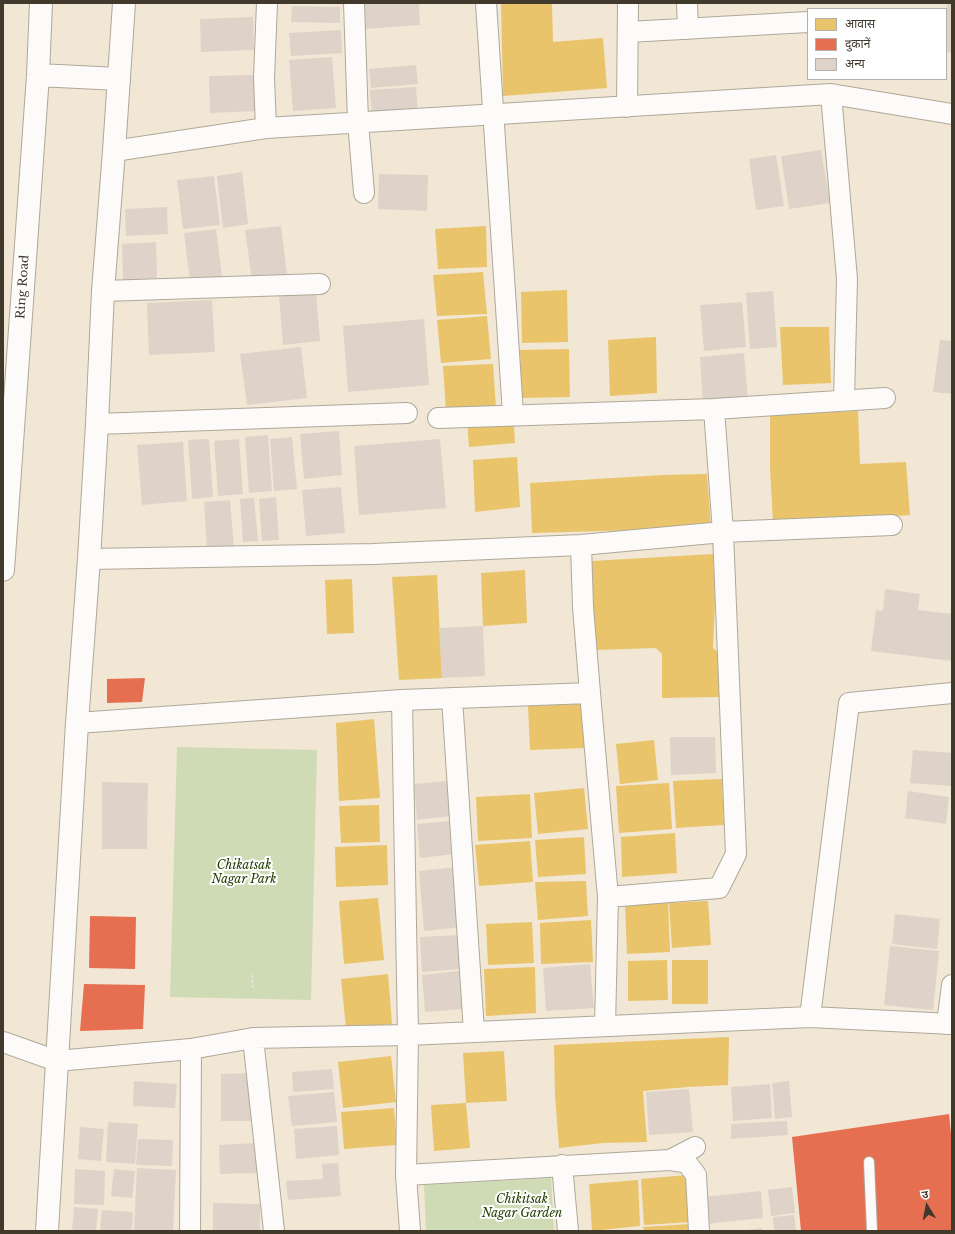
<!DOCTYPE html>
<meta charset="utf-8">
<style>
body{margin:0}
#map{position:relative;width:955px;height:1234px;overflow:hidden;background:#f1e7d4;font-family:"Libre Baskerville","Noto Sans Devanagari",serif}
canvas{display:block}
.frame{position:absolute;inset:0;border:4px solid #413a2c;pointer-events:none}
.legend{position:absolute;left:807px;top:8px;width:140px;height:72px;box-sizing:border-box;background:#fff;border:1px solid #b3b0ab;margin:0;padding:5px 7px;list-style:none;font-size:12px;color:#413a2c}
.legend li{display:flex;align-items:center;gap:8px;height:20px}
.legend b{width:20px;border:1px solid #b3b0ab}
.north{position:absolute;left:907px;top:1186px;width:40px;height:40px;-webkit-text-stroke:3px #fff;paint-order:stroke;rotate:350deg;font-size:11px;font-weight:700;line-height:16px;text-align:center;color:#413a2c}
.north::after{content:'';display:block;margin:auto;width:14px;height:18px;background:#413a2c;clip-path:polygon(50% 0,100% 100%,50% 72%,0 100%)}
</style>
<div id="map">
<canvas width="955" height="1234"></canvas>
<div class="frame"></div>
<ul class="legend">
<li><b style="height:11px;background:#e9c46a"></b>आवास</li>
<li><b style="height:11px;background:#e76f51"></b>दुकानें</li>
<li><b style="height:11px;background:#dfd3c9"></b>अन्य</li>
</ul>
<div class="north">उ</div>
</div>
<script>
const g = document.querySelector('canvas').getContext('2d');
g.lineJoin = 'round';
function fill(path, color) {
  g.fillStyle = color;
  g.fill(path, 'evenodd');
}
function trace(path, color, width, dash) {
  g.strokeStyle = color;
  g.lineWidth = width;
  g.lineCap = dash ? 'butt' : 'round';
  g.setLineDash(dash || []);
  g.stroke(path);
}
function label(font, color, halo, rows, align = 'center') {
  g.font = font + ' "Libre Baskerville",serif';
  g.lineWidth = 4;
  g.setLineDash([]);
  g.textBaseline = 'middle';
  g.strokeStyle = halo;
  g.fillStyle = color;
  for (const [text, x, y, turn = 0] of rows) {
    g.save();
    g.translate(x, y);
    g.rotate((+turn || 0) * Math.PI / 180);
    g.textAlign = isNaN(turn) ? turn : align;
    if (halo) g.strokeText(text, 0, 0);
    g.fillText(text, 0, 0);
    g.restore();
  }
}
const green = new Path2D(`
 M177,747L317,750L311,1000L170,997Z
 M551,1178L554,1231H426L424,1185Z`);
const homes = new Path2D(`
 M501,3H552L553,42L603,38L607,88L503,96Z
 M486,226L487,267L438,269L435,229Z
 M483,272L487,314L437,316L433,275Z
 M567,290L568,342L522,343L521,292Z
 M487,316L491,359L441,363L437,320Z
 M780,327H829L831,383L783,385Z
 M656,337L657,393L610,396L608,340Z
 M569,349L570,397L521,398L520,350Z
 M493,364L496,408L446,411L443,366Z
 M858,411L860,464L906,462L910,515L818,521L773,522L770,468V414Z
 M513,414L515,443L469,447L467,417Z
 M517,457L520,507L475,512L473,460Z
 M707,474L711,528L532,533L530,483L663,475Z
 M713,554L715,602L713,648L719,653V697L662,698V654L656,648L595,650L592,561Z
 M525,570L527,623L483,626L481,573Z
 M437,575L442,678L399,680L392,577Z
 M352,579L354,633L327,634L325,580Z
 M582,704L585,748L530,750L528,706Z
 M374,719L380,798L339,801L336,723Z
 M654,740L658,780L620,784L616,744Z
 M722,779L724,825L676,828L673,781Z
 M669,783L672,829L619,833L616,786Z
 M584,788L588,829L538,834L534,793Z
 M530,794L532,838L478,841L476,797Z
 M379,805L380,842L341,843L339,806Z
 M675,833L677,873L622,877L621,837Z
 M584,837L586,874L538,877L535,840Z
 M530,841L533,882L479,886L475,845Z
 M387,845L388,885L336,887L335,847Z
 M586,881L588,916L538,920L535,882Z
 M378,898L384,960L344,964L339,901Z
 M708,901L711,945L672,948L669,903Z
 M668,902L670,952L627,954L625,904Z
 M591,920L593,962L541,964L540,923Z
 M532,922L534,963L488,965L486,924Z
 M667,960L668,1000L628,1001V961Z
 M672,960H708V1004H672Z
 M535,967L536,1013L486,1016L484,969Z
 M388,974L392,1024L346,1028L341,979Z
 M729,1037L728,1085L688,1087L643,1091L647,1142L603,1143L559,1148L555,1095L554,1045Z
 M504,1051L507,1101L466,1103L463,1053Z
 M391,1056L396,1102L343,1108L338,1062Z
 M466,1103L470,1148L434,1151L431,1105Z
 M394,1108L397,1145L344,1149L341,1112Z
 M687,1175L691,1222L644,1225L641,1179Z
 M638,1180L640,1226L592,1231L589,1184Z
 M691,1224L692,1231H644L643,1227Z`);
const shops = new Path2D(`
 M145,678L142,702L107,703V679Z
 M90,916L136,917L135,969L89,968Z
 M84,984L145,985L143,1029L80,1031Z
 M949,1114L952,1144V1231H801L792,1137Z`);
const building = new Path2D(`
 M362,3H419L420,25L364,29Z
 M947,3H952V53L946,52V14Z
 M292,6L340,7V23L291,22Z
 M253,17L254,50L201,52L200,19Z
 M341,30L342,53L291,56L289,33Z
 M332,57L336,108L293,111L289,60Z
 M416,65L418,84L371,88L369,69Z
 M254,75L255,111L210,113L209,76Z
 M416,87L418,115L372,119L370,90Z
 M821,150L830,203L789,209L781,156Z
 M776,155L784,206L756,210L749,159Z
 M242,172L248,224L223,228L217,176Z
 M379,174L428,175L427,211L378,209Z
 M214,176L220,225L183,229L177,180Z
 M167,207L168,234L126,236L125,209Z
 M281,226L287,275L252,280L245,230Z
 M216,229L222,277L190,281L184,233Z
 M156,242L157,278L123,280L122,244Z
 M773,291L777,347L750,349L746,293Z
 M316,293L320,341L283,345L279,296Z
 M212,300L215,352L149,355L147,303Z
 M742,302L746,347L704,351L700,305Z
 M424,319L429,385L348,392L343,326Z
 M940,340L952,341V394L933,392Z
 M301,347L307,398L247,405L240,354Z
 M744,353L748,400L703,404L700,357Z
 M339,431L342,475L304,479L300,434Z
 M268,435L272,491L249,493L245,437Z
 M292,437L297,489L274,491L270,439Z
 M209,439L213,497L192,499L188,440Z
 M239,439L243,494L218,496L214,441Z
 M440,439L446,508L359,515L354,446Z
 M183,442L187,501L142,505L137,445Z
 M341,487L345,533L306,536L302,490Z
 M276,497L279,540L262,541L259,499Z
 M254,498L258,541L243,542L240,499Z
 M230,500L234,547L207,549L204,502Z
 M885,589L920,594L918,610L952,614V661L871,651L876,610L883,611Z
 M483,626L485,676L442,678L439,628Z
 M670,737H715L716,773L671,775Z
 M913,750L952,753V786L910,783Z
 M448,781L451,816L417,820L414,784Z
 M102,782L148,783L147,849H102Z
 M908,791L949,797L946,824L905,818Z
 M451,821L455,854L420,858L417,824Z
 M457,867L462,927L424,931L419,871Z
 M895,914L940,919L937,949L892,944Z
 M459,935L461,969L422,972L420,937Z
 M890,946L939,951L933,1010L884,1005Z
 M590,964L594,1008L546,1011L543,968Z
 M459,971L462,1009L425,1012L422,975Z
 M332,1069L334,1089L293,1092L292,1072Z
 M252,1073L253,1121H221V1074Z
 M134,1081L177,1084L175,1108L133,1106Z
 M789,1081L792,1117L775,1119L772,1083Z
 M770,1084L772,1118L733,1121L731,1087Z
 M689,1089L693,1132L649,1135L646,1092Z
 M334,1092L337,1122L292,1126L288,1096Z
 M787,1121L788,1135L731,1139V1124Z
 M108,1122L138,1124L135,1164L106,1162Z
 M337,1126L339,1155L296,1159L294,1129Z
 M80,1127L104,1129L101,1161L78,1159Z
 M138,1139L173,1140L172,1166L136,1165Z
 M256,1143L257,1173L220,1174L219,1145Z
 M338,1163L341,1196L288,1200L286,1181L323,1179L322,1164Z
 M137,1168L176,1170L173,1231H134Z
 M75,1169L105,1171L104,1205L74,1204Z
 M114,1169L135,1171L132,1198L111,1196Z
 M792,1187L795,1213L771,1216L768,1190Z
 M761,1191L763,1218L705,1224L703,1197Z
 M213,1203L260,1204V1231L213,1230Z
 M74,1207L98,1209L96,1231H72Z
 M102,1210L133,1212L132,1231H100Z
 M794,1215L796,1231H774L773,1217Z
 M762,1228V1231H745V1230Z`);
const path = new Path2D(`
 M252,975L253,989`);
const service = new Path2D(`
 M869,1162L872,1231`);
const minor = new Path2D(`
 M354,3L358,122L364,193
 M486,3L513,414
 M687,3L688,29
 M628,32L808,22
 M831,94L847,279L844,400
 M627,107L628,3
 M266,128L264,78L267,3
 M114,151L266,128L831,94L952,114
 M103,291L320,284
 M438,418L714,409L885,398
 M97,424L407,413
 M581,545L583,607L590,693L608,897L605,1026
 M89,559L373,554L581,545L723,532L892,525
 M452,698L474,1032
 M402,700L408,1035L406,1175L410,1231
 M77,723L402,700L590,693
 M608,897L719,888L736,854L723,532L714,409
 M810,1017L849,703L952,693
 M947,1024L952,985
 M253,1038L274,1231
 M3,1042L57,1061L191,1049L253,1038L408,1035L810,1017L952,1024
 M670,1160L695,1147
 M562,1165L568,1231
 M406,1175L670,1160L687,1163L696,1175L699,1231
 M190,1231L191,1049`);
const tertiary = new Path2D(`
 M47,1231L77,723L89,559L97,424L103,291L114,151L124,3`);
const primary = new Path2D(`
 M38,75L119,79
 M3,570L38,75L41,3`);
const streetNames = [
 ["Ring Road",23,287,-86]
];
const parkNames = [
 ["Chikatsak",244,866],
 ["Nagar Park",244,880],
 ["Chikitsak",522,1200],
 ["Nagar Garden",522,1214]
];
fill(green, '#cfdbb5');
fill(homes, '#e9c46a');
fill(shops, '#e76f51');
fill(building, '#dfd3c9');
trace(service, '#afa899', 12);
trace(minor, '#afa899', 22);
trace(tertiary, '#afa899', 24);
trace(primary, '#afa899', 24);
trace(path, '#e3dfda', 2.5, [3, 2]);
trace(service, '#fdfbf9', 10);
trace(minor, '#fdfbf9', 20);
trace(tertiary, '#fdfbf9', 22);
trace(primary, '#fdfbf9', 22);
label('12px', '#413a2c', '#fff', streetNames);
label('italic 12px', '#233f00', '#fff', parkNames);
</script>
